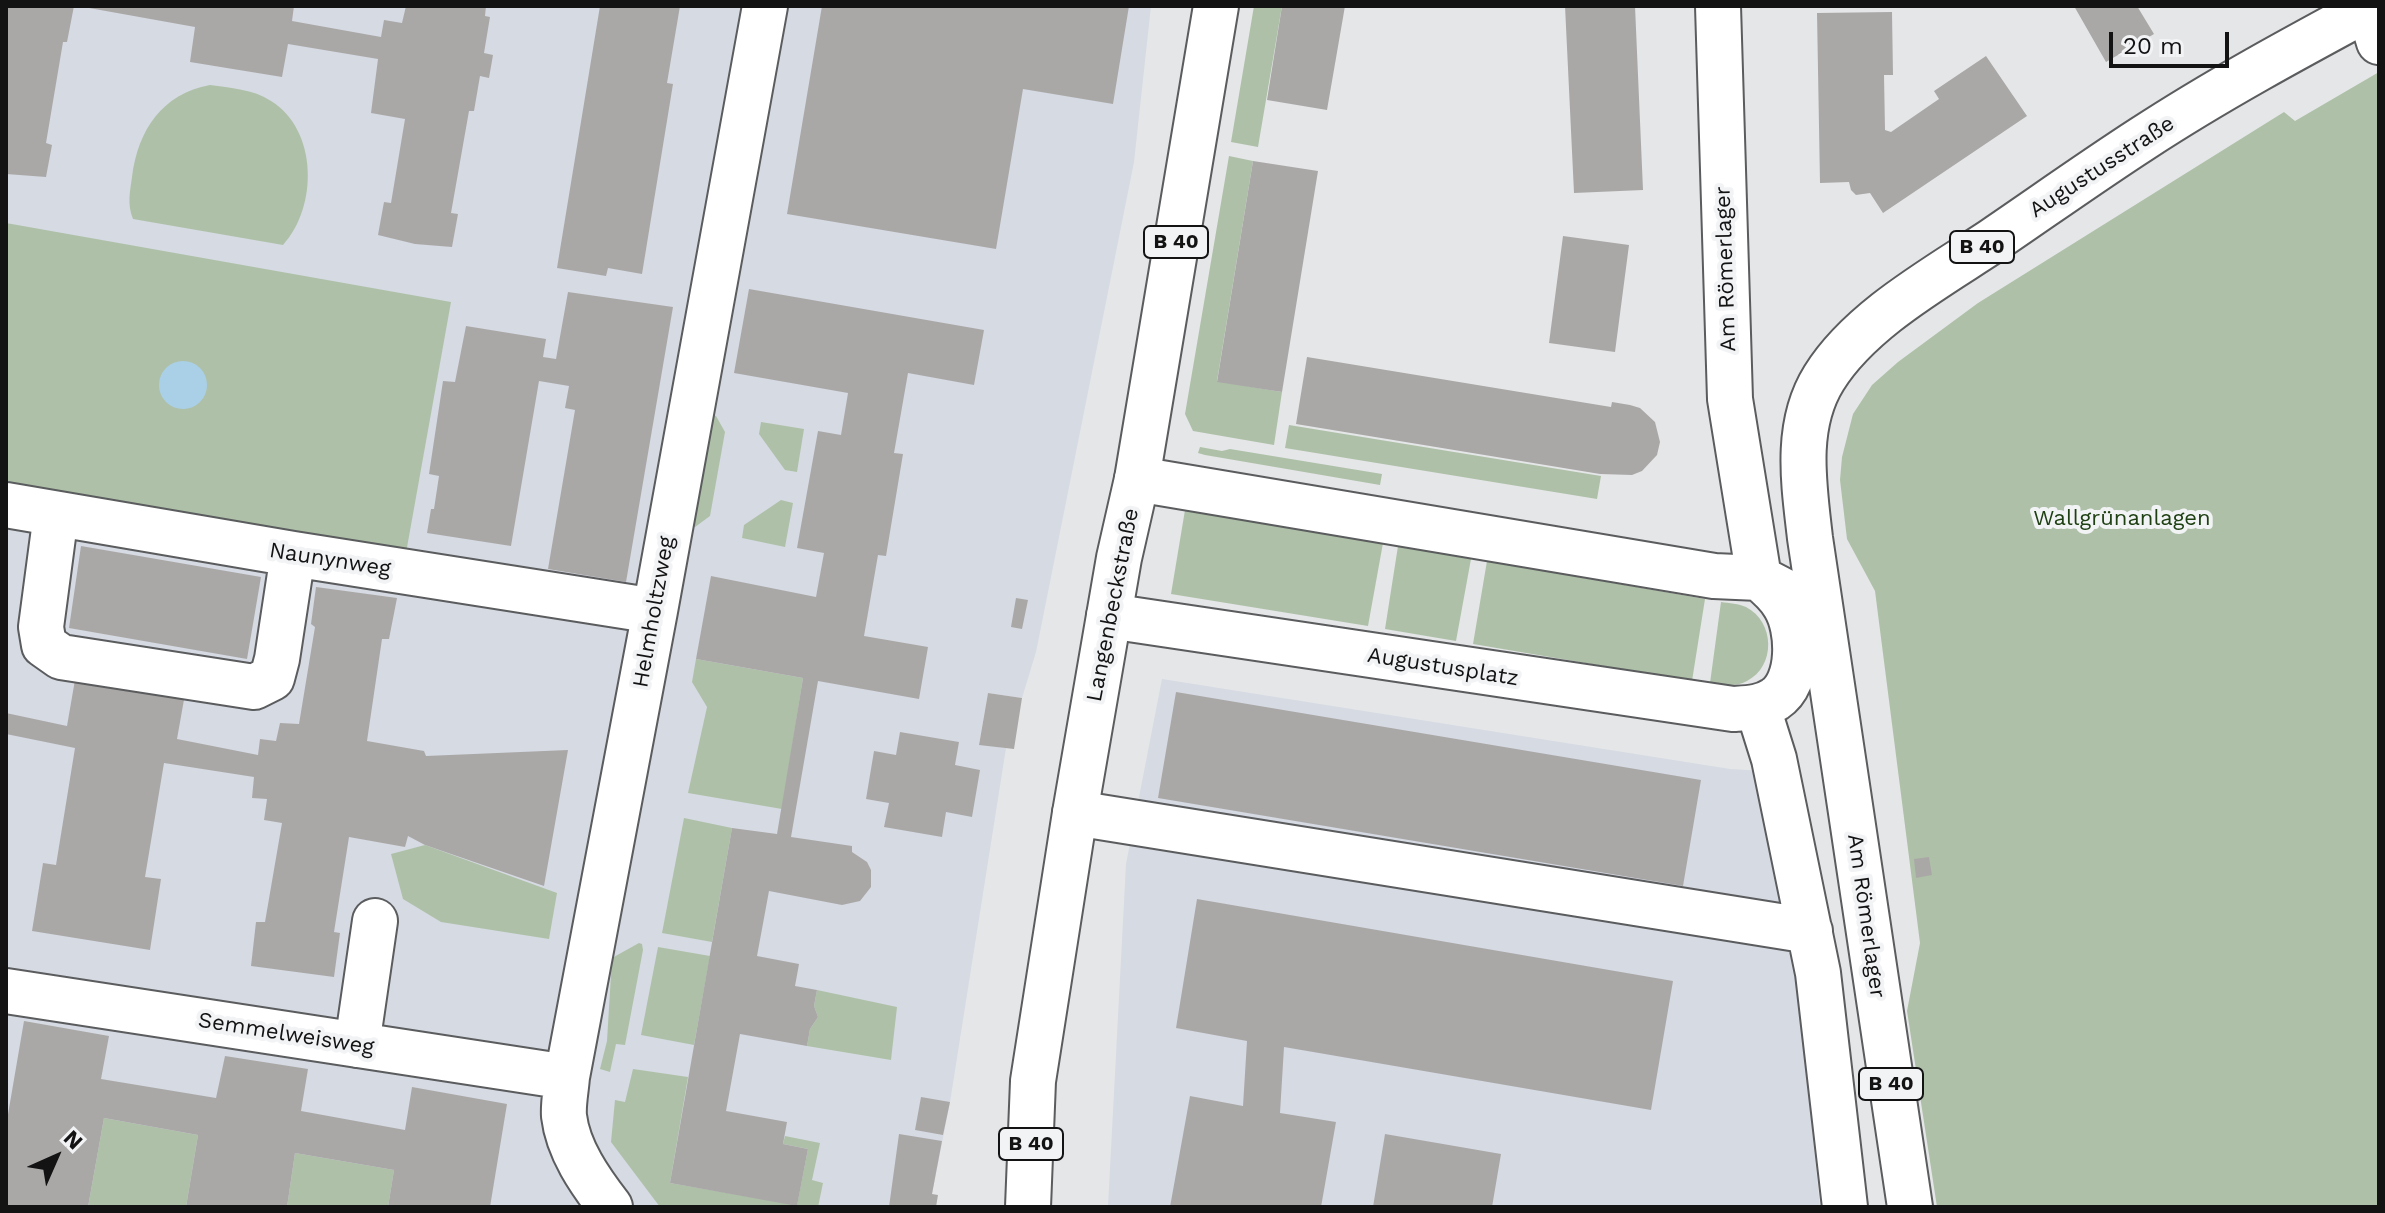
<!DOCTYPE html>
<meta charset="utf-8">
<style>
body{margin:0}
#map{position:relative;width:2385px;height:1213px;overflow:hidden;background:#e5e6e8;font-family:"Work Sans",sans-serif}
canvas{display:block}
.frame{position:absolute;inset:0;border:8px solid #131314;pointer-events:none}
.north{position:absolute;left:16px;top:1117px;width:80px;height:80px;-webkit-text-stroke:6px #f2f3f5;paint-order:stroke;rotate:45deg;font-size:22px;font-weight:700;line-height:32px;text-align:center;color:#131314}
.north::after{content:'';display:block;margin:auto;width:28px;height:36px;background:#131314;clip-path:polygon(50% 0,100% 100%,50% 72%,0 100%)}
.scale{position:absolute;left:2109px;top:32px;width:120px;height:36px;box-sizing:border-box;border:4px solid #131314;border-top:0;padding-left:10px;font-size:24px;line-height:28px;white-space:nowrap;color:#131314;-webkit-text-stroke:6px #f2f3f5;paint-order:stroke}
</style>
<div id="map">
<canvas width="2385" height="1213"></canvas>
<div class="frame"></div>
<div class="north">N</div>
<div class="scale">20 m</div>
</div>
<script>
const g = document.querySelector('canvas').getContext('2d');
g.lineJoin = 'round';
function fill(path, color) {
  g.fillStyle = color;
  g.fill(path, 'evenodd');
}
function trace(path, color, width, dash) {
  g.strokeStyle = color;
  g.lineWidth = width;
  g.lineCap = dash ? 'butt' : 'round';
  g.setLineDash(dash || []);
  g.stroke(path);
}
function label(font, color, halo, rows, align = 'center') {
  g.font = font + ' "Work Sans",sans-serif';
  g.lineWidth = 8;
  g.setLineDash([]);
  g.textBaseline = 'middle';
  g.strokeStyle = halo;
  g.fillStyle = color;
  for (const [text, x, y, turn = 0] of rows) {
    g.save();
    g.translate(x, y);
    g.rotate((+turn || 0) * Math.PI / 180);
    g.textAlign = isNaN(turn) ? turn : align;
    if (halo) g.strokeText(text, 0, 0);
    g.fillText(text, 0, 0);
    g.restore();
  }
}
const built = new Path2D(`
 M6,6H1151L1134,162L1036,652L1022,698L988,693L979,744L1006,748L950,1102L932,1194L936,1207H6Z
 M1162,679L1730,769L1764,771L1796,972L1820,1207H1108L1126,864Z`);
const green = new Path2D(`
 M1254,6H1282L1258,147L1231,142Z
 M2379,72V1207H1937L1907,1011L1920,943L1875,591L1847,539L1840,480L1842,457L1853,414L1872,385L1898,362L1978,303L2284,112L2295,121Z
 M210,85C230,88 253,89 271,101C318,130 318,207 283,245L133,219C127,204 130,192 132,177C138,130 162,94 210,85Z
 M1229,156L1253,161L1217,381L1282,392L1274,445L1193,431L1185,414Z
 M6,223L451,302L406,553L6,484Z
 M710,414L716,416L725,432L710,516L695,527L690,525Z
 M761,422L804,429L797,472L785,470L759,434Z
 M1289,425L1601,476L1597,499L1285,448Z
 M1200,447L1222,451L1230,449L1382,474L1380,485L1205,455L1198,453Z
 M781,500L793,503L785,547L742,538L744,525Z
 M1185,510L1383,543L1368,626L1171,594Z
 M1398,546L1471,559L1456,641L1385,629Z
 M1487,561L1705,599L1692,681L1473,644Z
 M1721,602C1729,603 1739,604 1746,607C1775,622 1776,666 1747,681C1736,687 1722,685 1710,683Z
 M696,659L803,678L782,809L688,793L707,707L692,682Z
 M684,818L732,828L712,942L662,933Z
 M425,845L557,893L549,939L441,922L403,899L391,854Z
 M639,943L642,944L643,950L625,1045L616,1044L610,1072L600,1069L607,1041L612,958Z
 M658,947L710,956L694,1045L641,1035Z
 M817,990L897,1007L891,1060L807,1046L810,1029L818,1017L814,1006Z
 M633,1069L688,1077L670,1183L797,1205L808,1149L783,1144L785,1136L820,1143L812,1180L823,1183L818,1207H660L611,1142L615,1100L625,1102Z
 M104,1118L198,1135L186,1207H88Z
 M295,1153L394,1170L388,1207H287Z`);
const water = new Path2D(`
 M159 385a24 24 0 1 1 48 0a24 24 0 1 1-48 0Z`);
const building = new Path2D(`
 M6,6H74L67,42H63L46,143L52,145L46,177L6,174Z
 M78,6H294L292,21L381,37L384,20L402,23L406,6H486L485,16L490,17L484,53L493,55L489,78L480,76L474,111H469L451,213L458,214L452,247L415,244L378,235L384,202L391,203L405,119L371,113L378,59L288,44L282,77L190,62L195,27Z
 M600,6H680L667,83L673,84L642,274L608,268L606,276L557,268Z
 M822,6H1129L1113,104L1023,89L996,249L787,214Z
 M1282,6H1345L1327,110L1267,100Z
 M1565,6H1635L1643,190L1574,193Z
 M2074,6H2137L2154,34L2106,62Z
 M1892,12L1893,75H1884L1885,130L1891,132L1939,99L1934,91L1986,56L2027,116L1883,213L1870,193L1856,195L1851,190L1849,182L1820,183L1817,13Z
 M1253,161L1318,171L1282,392L1217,382Z
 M1563,236L1629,245L1615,352L1549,343Z
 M749,289L984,330L974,385L908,373L894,453L903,454L886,556L878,555L864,636L928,647L919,699L818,681L791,837L852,846V852L867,862L871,870V887L860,901L842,905L769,891L757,956L799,964L795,986L817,990L814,1006L818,1017L810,1029L807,1046L740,1034L726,1111L787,1122L783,1144L808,1149L797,1206L670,1183L732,828L777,834L803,678L696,659L711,576L816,597L824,553L797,548L818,431L841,435L848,393L734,373Z
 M568,292L673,307L626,582L548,569L575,410L565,408L569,386L539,381L511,546L427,533L431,509H434L439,476L429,474L443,381L455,382L466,326L546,339L543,357L556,359Z
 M1307,357L1611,407L1612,402L1630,405L1640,408L1655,422L1660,442L1657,455L1642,471L1632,475L1600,474L1296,424Z
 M81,546L261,577L247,659L69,628Z
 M316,587L397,598L389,639H382L367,741L424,751L426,756L568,750L544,886L425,845L408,836L405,847L349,837L334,932L340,933L334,977L251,966L256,922H265L282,823L264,820L267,799L252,798L254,777L164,763L145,877L161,879L150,950L32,931L43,863L56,865L75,748L6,734V713L67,726L76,674L185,694L177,739L258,755L260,739L276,741L280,723L299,724L315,627L311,624Z
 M1016,598L1028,600L1022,629L1011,627Z
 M1176,692L1701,780L1683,886L1158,798Z
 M988,693L1022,698L1014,749L979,745Z
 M900,732L959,742L955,765L980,770L972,817L946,812L942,837L884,827L889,803L866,799L874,751L896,755Z
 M1929,857L1932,875L1916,878L1914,859Z
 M1197,899L1673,981L1651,1110L1284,1047L1280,1113L1336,1122L1321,1207H1170L1190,1096L1243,1106L1247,1041L1176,1028Z
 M24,1021L109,1036L101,1079L216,1098L225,1056L308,1069L301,1111L405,1130L412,1087L507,1104L490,1207H388L394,1170L295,1153L287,1207H186L198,1135L104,1118L88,1207H6V1126Z
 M921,1097L950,1102L943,1135L915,1130Z
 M899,1134L942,1141L932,1194L938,1195L936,1207H889Z
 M1385,1134L1501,1154L1492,1207H1373Z`);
const minor = new Path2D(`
 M1718,6L1730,399L1759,578
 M2368,6L2379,42
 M1137,479L1714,576L1759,578L1786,592
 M6,505L293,554L655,611
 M56,514L41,627L44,645L61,657L254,687L272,678L277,659L293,554
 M1109,616L1733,709C1748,708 1762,708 1775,699C1801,682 1799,629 1785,606C1779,595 1769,586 1759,578
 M1758,708L1774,759L1818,973L1845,1207
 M1075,813L1810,931
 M6,991L567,1077
 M357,1045L375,921
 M610,1207C590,1181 568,1150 564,1116C563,1104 566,1090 567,1077L655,611L765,6`);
const major = new Path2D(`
 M1028,1207L1033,1081L1075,813L1119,558L1137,479L1216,6
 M1910,1207L1810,538C1804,485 1794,426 1824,378C1860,320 1936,278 1992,241C2042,207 2091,172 2142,139C2217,90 2295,48 2373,6`);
const shields = [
 [1176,242,64],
 [1982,247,64],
 [1891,1084,64],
 [1031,1144,64]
];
const shieldNames = [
 ["B 40",1176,242],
 ["B 40",1982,247],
 ["B 40",1891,1084],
 ["B 40",1031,1144]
];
const streetNames = [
 ["Augustusstraße",2102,167,-33],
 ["Am Römerlager",1726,269,-92],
 ["Naunynweg",330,560,9],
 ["Langenbeckstraße",1113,605,-79],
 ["Helmholtzweg",654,612,-80],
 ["Augustusplatz",1443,667,9],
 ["Am Römerlager",1866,916,82],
 ["Semmelweisweg",286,1034,9]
];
const parkNames = [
 ["Wallgrünanlagen",2122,519]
];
fill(built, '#d6dae3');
fill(green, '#aec1a8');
fill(water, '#aad0e8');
fill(building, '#aaa8a7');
trace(minor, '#5b5c5e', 48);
trace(major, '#5b5c5e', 48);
trace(minor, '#fff', 44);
trace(major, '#fff', 44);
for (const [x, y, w] of shields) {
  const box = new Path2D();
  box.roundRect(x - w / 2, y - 16, w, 32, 6);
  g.fillStyle = '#f2f3f5';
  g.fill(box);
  trace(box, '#131314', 2);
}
label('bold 20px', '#131314', null, shieldNames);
label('22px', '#131314', '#f2f3f5', streetNames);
label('22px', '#1e4012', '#f2f3f5', parkNames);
</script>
